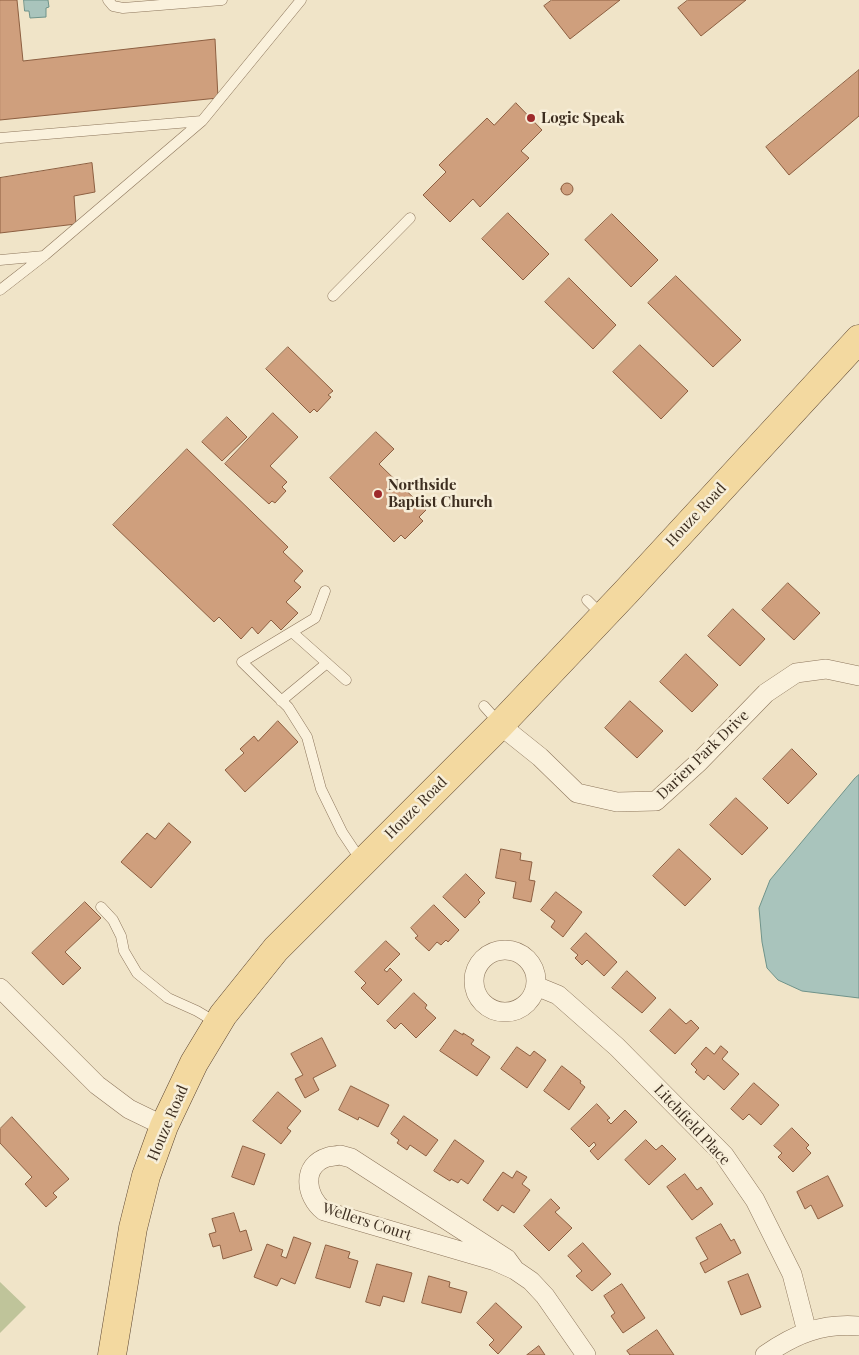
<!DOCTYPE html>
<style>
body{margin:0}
canvas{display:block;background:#f0e4c8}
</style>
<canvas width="859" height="1355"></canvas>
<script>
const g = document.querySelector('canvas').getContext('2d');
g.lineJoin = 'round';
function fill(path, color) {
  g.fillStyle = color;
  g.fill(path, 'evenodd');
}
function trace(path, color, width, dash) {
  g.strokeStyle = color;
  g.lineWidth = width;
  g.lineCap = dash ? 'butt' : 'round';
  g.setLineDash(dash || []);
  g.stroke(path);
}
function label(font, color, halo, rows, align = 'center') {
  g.font = font + ' "Playfair Display",serif';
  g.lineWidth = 5;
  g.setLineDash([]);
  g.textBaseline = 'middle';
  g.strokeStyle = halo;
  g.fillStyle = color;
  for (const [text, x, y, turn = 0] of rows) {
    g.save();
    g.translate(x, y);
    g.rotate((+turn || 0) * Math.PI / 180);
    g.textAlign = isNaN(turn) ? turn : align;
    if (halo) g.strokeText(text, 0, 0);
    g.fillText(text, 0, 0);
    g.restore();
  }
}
const cemetery = new Path2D(`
 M0,1282L26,1307L0,1333Z`);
const water = new Path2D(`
 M24,0H48L49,7L46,8V17L30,18L29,11H25Z
 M859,775V998L802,991L778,980L767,968L762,942L759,908L770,880L855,778Z`);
const building = new Path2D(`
 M0,0H17L23,61L215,39L218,98L0,120Z
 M552,0H620L570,39L544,6Z
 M688,0H746L701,36L678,8Z
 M859,70V116L789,175L766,147Z
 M516,103L542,130L521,151L529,158L480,207L473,199L450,222L423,195L446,172L439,165L487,118L494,125Z
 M92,163L95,192L74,196L76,224L0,233V178Z
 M561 189a6 6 0 1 1 12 0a6 6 0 1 1-12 0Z
 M508,213L549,254L523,280L482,239Z
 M612,214L658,260L631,287L585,240Z
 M676,276L741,340L713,367L648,303Z
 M569,278L616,325L593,349L545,302Z
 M640,345L688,391L661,419L613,372Z
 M288,347L333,391L328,395L331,397L317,412L314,409L310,413L266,369Z
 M273,413L298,437L270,466L287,482L282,487L286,491L275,503L272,501L269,504L225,464Z
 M227,417L247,437L222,461L202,442Z
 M376,432L394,449L379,464L426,510L419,517L423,521L405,539L401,535L394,542L330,478Z
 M187,449L288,547L283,552L303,571L294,581L301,587L286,602L298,613L281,630L271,620L258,634L252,627L241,639L219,617L214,622L113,525Z
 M788,583L820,613L794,640L762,610Z
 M733,609L765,639L740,666L708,636Z
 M686,654L718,685L692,712L660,682Z
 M630,701L663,731L637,758L605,728Z
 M278,721L298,742L245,792L225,770L244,753L240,749L254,736L258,741Z
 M792,749L817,774L788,804L763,779Z
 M736,798L768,828L742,855L710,825Z
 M169,823L191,842L151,888L121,862L147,833L155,839Z
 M501,849L521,853L520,860L532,862L529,880L535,881L531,902L513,898L516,882L496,878Z
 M679,849L711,879L685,906L653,876Z
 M466,874L485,893L478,900L480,902L465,918L443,897Z
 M556,892L582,912L563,937L551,927L555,921L541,910Z
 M85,902L101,918L65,952L81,968L63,985L32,953Z
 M434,905L459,930L448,942L446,940L441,945L437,942L429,951L415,938L418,936L411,928Z
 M586,933L617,962L604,976L587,960L582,965L575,958L578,955L571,949Z
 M386,941L400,954L384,970L387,972L390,968L402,980L378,1005L361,988L366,983L355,972Z
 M627,971L656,998L642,1013L612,988Z
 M414,993L427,1005L425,1008L436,1018L416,1038L401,1023L395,1029L387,1021Z
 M670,1009L686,1024L691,1020L699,1028L675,1054L650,1031Z
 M455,1030L463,1035V1033L474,1040L471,1044L490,1057L477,1076L440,1051Z
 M322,1038L336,1066L313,1078L319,1090L305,1098L295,1079L303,1075L291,1054Z
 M721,1046L728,1052L722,1059L739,1074L724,1090L708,1075L704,1080L695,1072L697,1070L691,1064L706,1047L714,1054Z
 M517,1047L530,1056L534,1051L546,1060L527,1088L501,1069Z
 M562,1066L581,1081L580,1083L585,1087L569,1110L544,1091Z
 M754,1083L779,1105L761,1125L749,1114L743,1120L731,1109Z
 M351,1086L389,1105L378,1127L359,1117L358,1120L339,1110Z
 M278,1092L301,1111L287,1128L291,1131L281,1144L253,1121Z
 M597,1104L610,1118L607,1120L611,1124L625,1110L637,1122L598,1160L590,1151L596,1145L594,1142L589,1147L571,1129Z
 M404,1116L438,1140L426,1156L410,1145L407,1150L397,1143L399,1140L391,1134Z
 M12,1117L69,1179L53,1193L57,1197L46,1207L25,1184L32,1177L0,1143V1129Z
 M792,1128L809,1145L806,1148L811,1153L793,1172L778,1157L782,1153L774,1146Z
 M455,1140L484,1161L468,1184L461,1179L458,1183L451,1179L450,1181L434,1171Z
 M646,1140L656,1150L662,1145L676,1159L649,1185L625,1160Z
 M243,1146L265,1154L254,1185L232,1177Z
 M517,1171L527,1177L522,1184L530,1190L514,1213L502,1205L498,1211L483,1200L503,1172L512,1178Z
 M685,1174L697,1190L701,1187L713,1204L692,1220L667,1187Z
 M828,1176L843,1206L818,1219L811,1205L805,1209L797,1192Z
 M551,1199L560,1208L555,1212L572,1228L549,1251L524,1226Z
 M234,1213L240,1232L246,1230L252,1250L223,1259L220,1245L213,1247L209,1234L216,1232L212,1219Z
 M721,1224L731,1241L734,1239L741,1253L705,1273L700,1263L708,1259L696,1238Z
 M294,1237L311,1243L295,1284L281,1278L277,1286L254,1277L267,1244L283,1250L281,1256L286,1258Z
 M583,1243L611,1274L592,1291L576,1276L582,1271L568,1256Z
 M326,1245L350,1252L348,1258L358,1261L350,1288L316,1278Z
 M377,1264L412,1273L404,1302L383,1296L380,1306L366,1302Z
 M748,1274L761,1307L741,1315L728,1282Z
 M429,1276L450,1282L449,1287L467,1292L461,1313L422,1303Z
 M622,1284L645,1318L623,1333L611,1316L615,1313L604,1296Z
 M496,1303L522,1327L498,1354L489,1345L494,1340L477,1323Z
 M657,1330L674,1355H630L627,1351Z
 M539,1346L545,1355H527Z`);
const service = new Path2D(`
 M108,0L113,6L123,8L222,0
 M0,138L202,121
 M0,260L44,256
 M0,290L45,255L202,121L301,0
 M333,296L410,218
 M325,591L315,618L242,662L288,707L307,737L321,789L342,832L362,862
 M587,600L602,615
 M292,632L346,680
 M281,701L327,663
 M484,706L500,724
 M101,907L113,920L121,936L124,951L137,973L168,998L197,1011L217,1023`);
const minor = new Path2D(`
 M500,725L540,757L577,793L617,802L656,801L699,762L766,693L796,673L826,669L859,676
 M474 981a31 31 0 1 1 62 0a31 31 0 1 1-62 0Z
 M536,986L558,995L617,1047L724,1155L755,1200L792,1274L807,1332
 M0,988L97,1085L129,1109L164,1126
 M340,1155L351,1158L507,1259L515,1270L495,1261L324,1211C305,1196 301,1165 328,1157C332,1156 336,1156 340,1155Z
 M515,1270L531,1281L545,1296L586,1355
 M765,1355C795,1334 822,1323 859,1326`);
const primary = new Path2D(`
 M112,1355L133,1228L146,1176L164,1126L194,1063L223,1015L276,949L500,725L627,591L859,339`);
const markers = [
 [531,118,5,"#9e2a2b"],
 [378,494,5,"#9e2a2b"]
];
const poiNames = [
 ["Logic Speak",541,118],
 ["Northside",388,485],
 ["Baptist Church",388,502]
];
const streetNames = [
 ["Houze Road",696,515,-47],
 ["Darien Park Drive",703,755,-44],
 ["Houze Road",416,808,-45],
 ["Houze Road",168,1123,-67],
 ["Litchfield Place",692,1125,47],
 ["Wellers Court",367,1222,18]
];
fill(cemetery, '#bfc49a');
fill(water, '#a9c4bc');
trace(water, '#6f938a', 1);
fill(building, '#cf9f7d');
trace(building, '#8d5f41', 1);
trace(service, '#8d765c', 11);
trace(minor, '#8d765c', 20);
trace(primary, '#5b4430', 29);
trace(service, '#faf1dc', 10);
trace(minor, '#faf1dc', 19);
trace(primary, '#f3d9a0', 28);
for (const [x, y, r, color] of markers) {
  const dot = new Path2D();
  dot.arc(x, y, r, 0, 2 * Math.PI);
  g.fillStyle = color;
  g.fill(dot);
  trace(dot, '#f7eed8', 2);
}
label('bold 15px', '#3d2e20', '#f7eed8', poiNames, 'left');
label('15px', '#3d2e20', '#f7eed8', streetNames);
</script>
